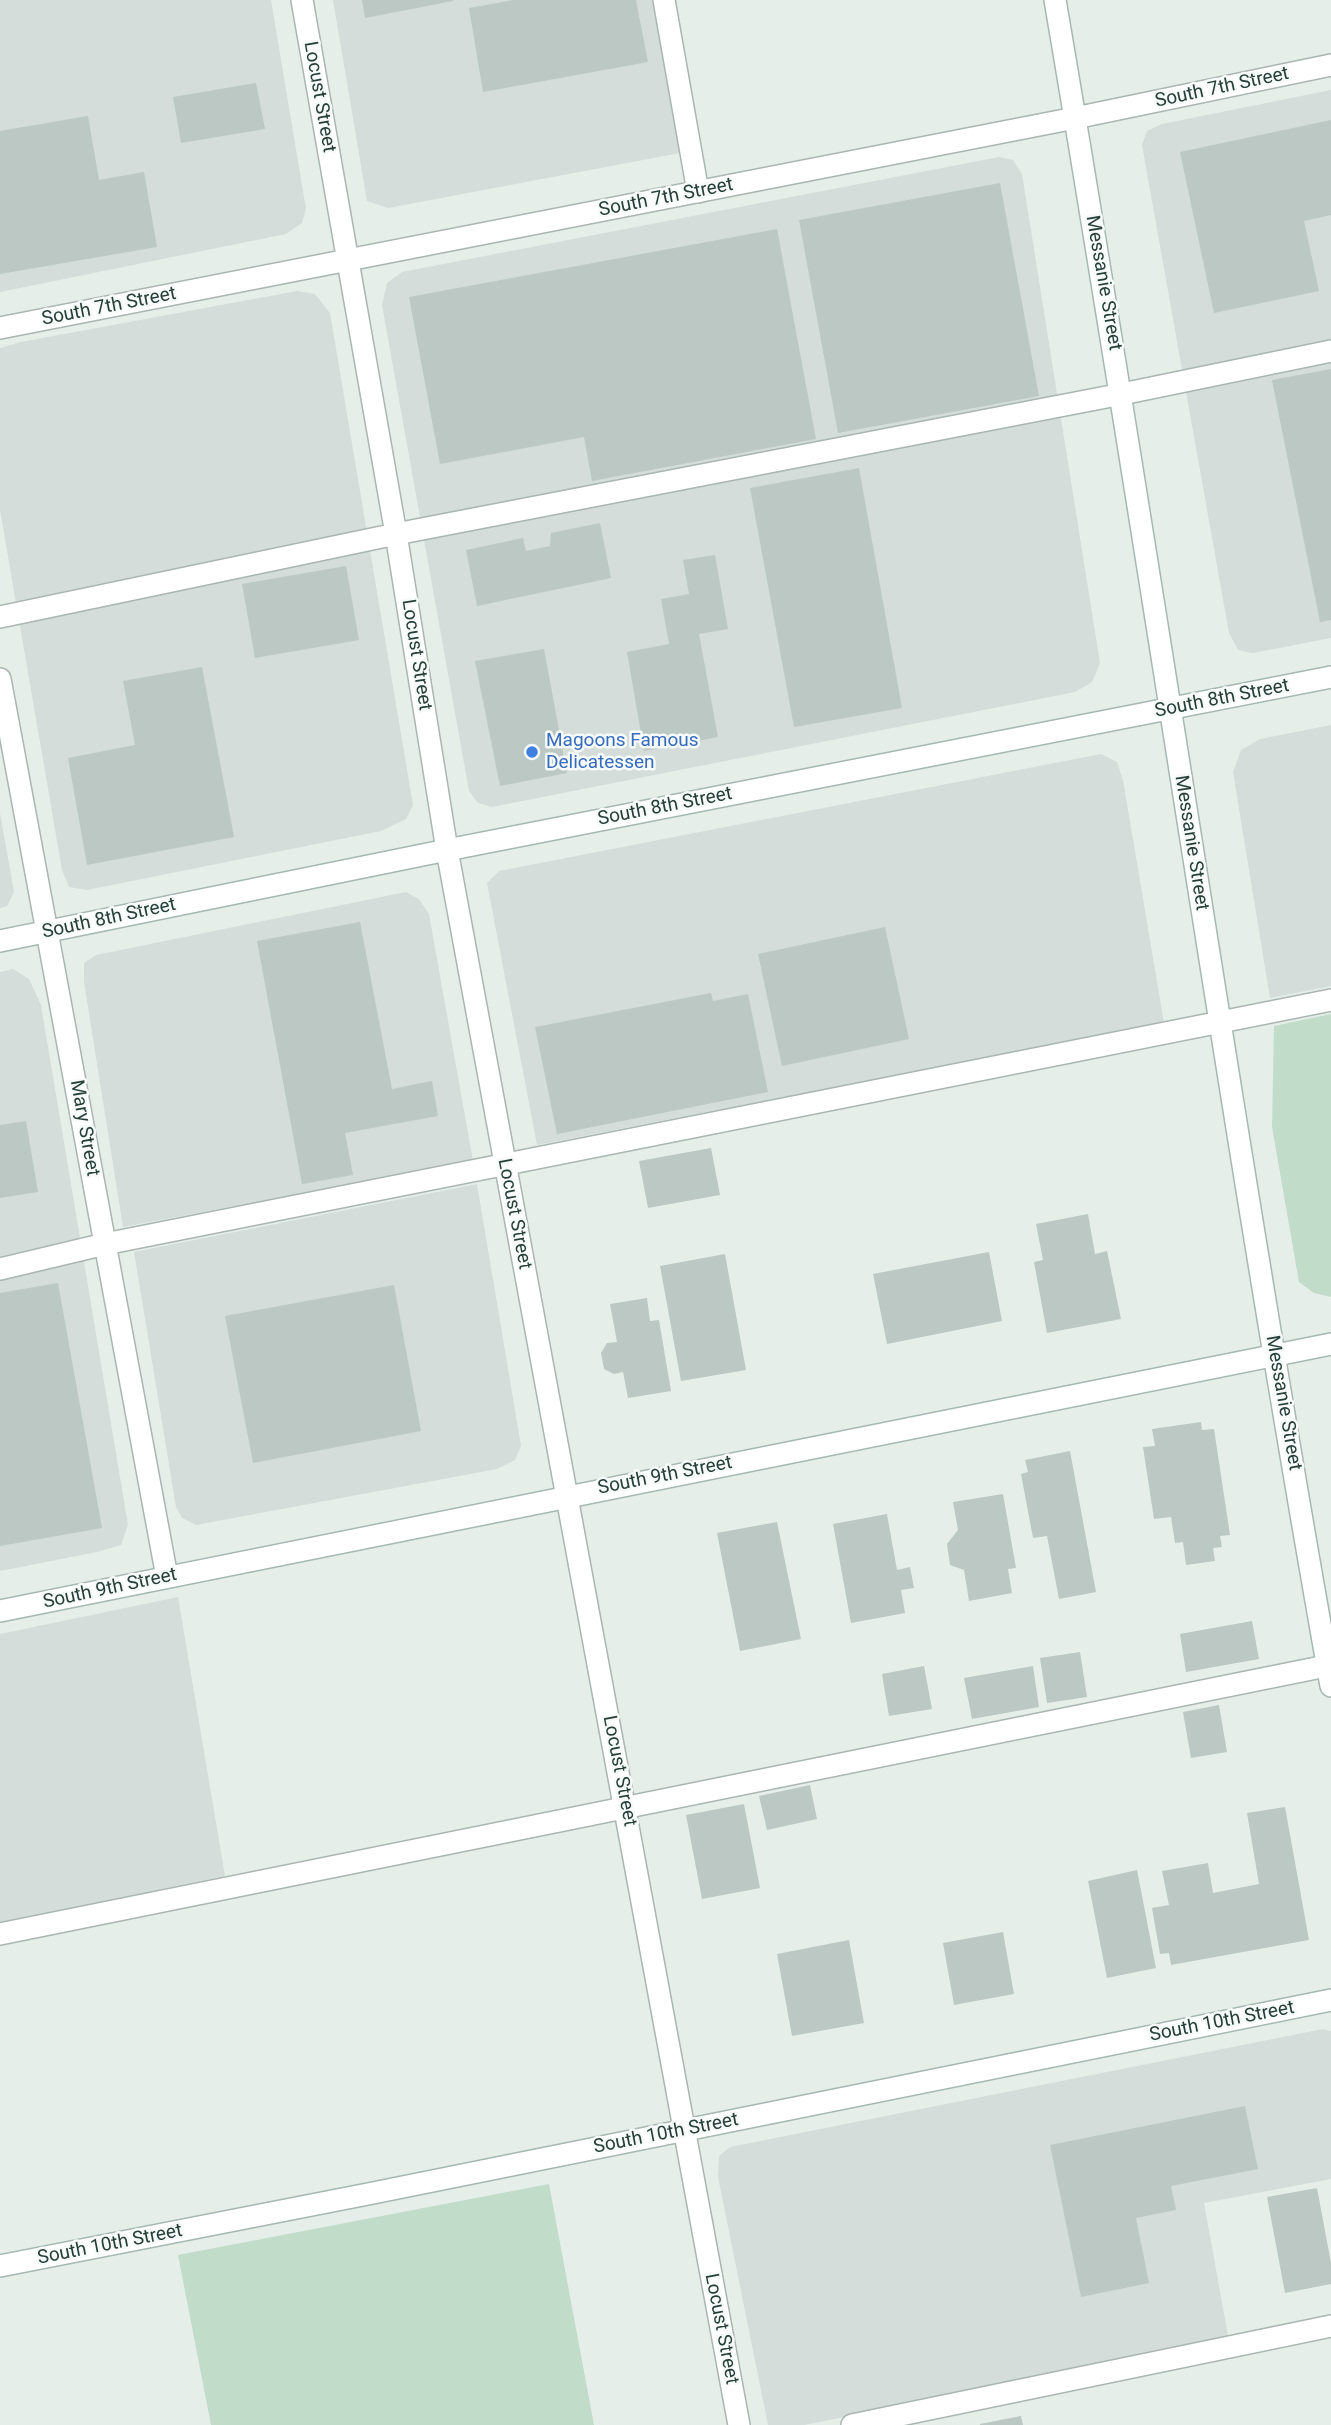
<!DOCTYPE html>
<style>
body{margin:0}
canvas{display:block;background:#e6eeea}
</style>
<canvas width="1331" height="2425"></canvas>
<script>
const g = document.querySelector('canvas').getContext('2d');
g.lineJoin = 'round';
function fill(path, color) {
  g.fillStyle = color;
  g.fill(path, 'evenodd');
}
function trace(path, color, width, dash) {
  g.strokeStyle = color;
  g.lineWidth = width;
  g.lineCap = dash ? 'butt' : 'round';
  g.setLineDash(dash || []);
  g.stroke(path);
}
function label(font, color, halo, rows, align = 'center') {
  g.font = font + ' Roboto,sans-serif';
  g.lineWidth = 5;
  g.setLineDash([]);
  g.textBaseline = 'middle';
  g.strokeStyle = halo;
  g.fillStyle = color;
  for (const [text, x, y, turn = 0] of rows) {
    g.save();
    g.translate(x, y);
    g.rotate((+turn || 0) * Math.PI / 180);
    g.textAlign = isNaN(turn) ? turn : align;
    if (halo) g.strokeText(text, 0, 0);
    g.fillText(text, 0, 0);
    g.restore();
  }
}
const built = new Path2D(`
 M0,0H271L306,209L302,223L286,234L0,292Z
 M333,0H653L680,153L388,208L367,201Z
 M1331,90V638L1253,653L1238,650L1229,633L1142,145L1147,131L1162,124Z
 M999,157L1013,160L1022,174L1100,663L1092,682L1075,692L492,807L478,803L469,791L382,305L387,283L402,272Z
 M297,291L315,294L330,313L413,805L406,819L381,831L87,890L69,887L62,870L0,510V348L21,342Z
 M1331,725V986L1270,998L1233,772L1241,750L1260,739Z
 M1101,754L1117,762L1123,780L1164,1023L537,1145L487,883L499,871Z
 M0,813L14,892L7,906L0,908Z
 M406,892L419,899L429,914L473,1161L123,1227L84,982V963L96,955Z
 M13,969L29,979L41,1005L128,1525L121,1545L97,1552L0,1571V972Z
 M477,1184L521,1446L515,1460L497,1469L196,1525L182,1518L176,1507L134,1252Z
 M178,1597L225,1876L0,1923V1634Z
 M1323,2029L1331,2031V2179L1204,2203L1229,2341L804,2425H768L718,2177L719,2156L730,2147Z`);
const green = new Path2D(`
 M1331,1014V1297L1314,1293L1299,1282L1272,1127L1274,1026Z
 M549,2184L594,2425H211L178,2255Z`);
const building = new Path2D(`
 M362,0H453V1L365,18Z
 M514,0H636L648,62L483,92L469,8Z
 M256,83L265,129L181,143L173,97Z
 M88,116L99,180L144,172L157,247L0,274V131Z
 M1331,120V215L1304,221L1319,291L1214,313L1180,152Z
 M1000,183L1039,396L838,433L799,220Z
 M777,229L816,439L592,481L584,437L440,464L409,297Z
 M1331,369V620L1320,622L1272,380Z
 M859,468L902,708L794,727L750,488Z
 M600,523L611,578L477,606L466,550L523,538L526,551L550,546L551,533Z
 M715,555L728,629L699,634L718,737L644,751L627,652L669,644L661,599L689,594L683,560Z
 M346,566L359,640L255,658L242,584Z
 M544,649L567,773L500,786L475,661Z
 M202,667L234,837L87,865L68,758L135,745L123,681Z
 M360,922L392,1089L432,1081L438,1116L345,1133L353,1175L302,1184L257,941Z
 M885,927L909,1039L782,1066L758,954Z
 M711,993L713,1001L748,994L768,1092L557,1134L535,1027Z
 M26,1121L38,1192L0,1198V1125Z
 M711,1148L720,1195L648,1208L639,1161Z
 M1088,1214L1095,1254L1107,1251L1121,1319L1047,1333L1034,1262L1043,1260L1036,1224Z
 M989,1252L1002,1321L887,1344L873,1274Z
 M725,1254L746,1370L681,1381L660,1266Z
 M58,1283L102,1528L0,1546V1293Z
 M394,1285L421,1431L253,1463L225,1316Z
 M647,1298L650,1321L659,1320L671,1391L628,1398L623,1372L614,1374L604,1369L601,1353L607,1343L617,1342L610,1304Z
 M1201,1422L1202,1430L1214,1429L1230,1535L1220,1536L1222,1547L1213,1548L1215,1561L1186,1565L1183,1542L1175,1543L1171,1517L1154,1519L1143,1447L1155,1446L1152,1429Z
 M1070,1451L1096,1592L1059,1599L1047,1536L1033,1538L1021,1474L1028,1472L1025,1460Z
 M1003,1494L1016,1568L1008,1569L1012,1593L969,1601L964,1570L950,1565L947,1544L958,1530L953,1502Z
 M887,1514L897,1570L910,1567L914,1588L901,1590L905,1613L851,1623L833,1524Z
 M777,1522L801,1639L740,1651L717,1533Z
 M1252,1621L1259,1659L1186,1672L1180,1634Z
 M1080,1652L1087,1697L1047,1703L1040,1658Z
 M924,1666L932,1709L889,1716L882,1674Z
 M1033,1666L1039,1707L972,1719L964,1678Z
 M1219,1705L1227,1752L1191,1758L1183,1712Z
 M810,1785L817,1819L767,1830L759,1796Z
 M744,1804L760,1888L702,1899L686,1815Z
 M1285,1807L1309,1940L1171,1965L1169,1953L1160,1954L1152,1908L1169,1905L1162,1871L1208,1863L1213,1893L1259,1884L1247,1813Z
 M1137,1870L1156,1968L1107,1978L1088,1881Z
 M1003,1932L1014,1994L954,2005L943,1943Z
 M849,1940L864,2023L792,2036L777,1954Z
 M1245,2106L1258,2169L1171,2186L1176,2210L1136,2218L1149,2283L1081,2297L1050,2145Z
 M1317,2188L1331,2263V2284L1285,2293L1267,2197Z
 M1021,2416L1023,2425H980V2424Z`);
const lane = new Path2D(`
 M664,0L698,192
 M0,617L396,534L1122,394L1331,351
 M0,1269L105,1244L1331,1000
 M0,1934L1331,1665
 M852,2425L1331,2326`);
const street = new Path2D(`
 M302,0L396,534L447,850L739,2425
 M0,328L1075,118L1331,65
 M0,679L167,1577`);
const secondary = new Path2D(`
 M1055,0C1151,561 1231,1125 1331,1686
 M0,941L447,850L1331,677
 M0,1611L1331,1344
 M0,2266L368,2194L1331,2000`);
const markers = [
 [532,752,7,"#3f7fe0"]
];
const streetNames = [
 ["South 7th Street",1222,88,-12],
 ["Locust Street",319,97,80],
 ["South 7th Street",666,198,-11],
 ["Messanie Street",1103,283,80],
 ["South 7th Street",109,307,-11],
 ["Locust Street",416,655,81],
 ["South 8th Street",1222,699,-11],
 ["South 8th Street",665,807,-11],
 ["Messanie Street",1191,843,81],
 ["South 8th Street",109,919,-12],
 ["Mary Street",84,1128,80],
 ["Locust Street",514,1214,79],
 ["Messanie Street",1283,1403,80],
 ["South 9th Street",665,1476,-11],
 ["South 9th Street",110,1589,-12],
 ["Locust Street",619,1771,79],
 ["South 10th Street",1222,2022,-11],
 ["South 10th Street",666,2134,-11],
 ["South 10th Street",110,2245,-11],
 ["Locust Street",721,2329,79]
];
const shopNames = [
 ["Magoons Famous",546,741],
 ["Delicatessen",546,763]
];
fill(built, '#d4ddd9');
fill(green, '#c1dcc8');
fill(building, '#bbc8c3');
trace(lane, '#a9b6b1', 24);
trace(street, '#a9b6b1', 24);
trace(secondary, '#a5b8b2', 24);
trace(lane, '#fff', 21);
trace(street, '#fff', 21);
trace(secondary, '#fff', 21);
for (const [x, y, r, color] of markers) {
  const dot = new Path2D();
  dot.arc(x, y, r, 0, 2 * Math.PI);
  g.fillStyle = color;
  g.fill(dot);
  trace(dot, '#f6faf8', 2.5);
}
label('19px', '#263e38', '#f6faf8', streetNames);
label('19px', '#366cbe', '#f6faf8', shopNames, 'left');
</script>
